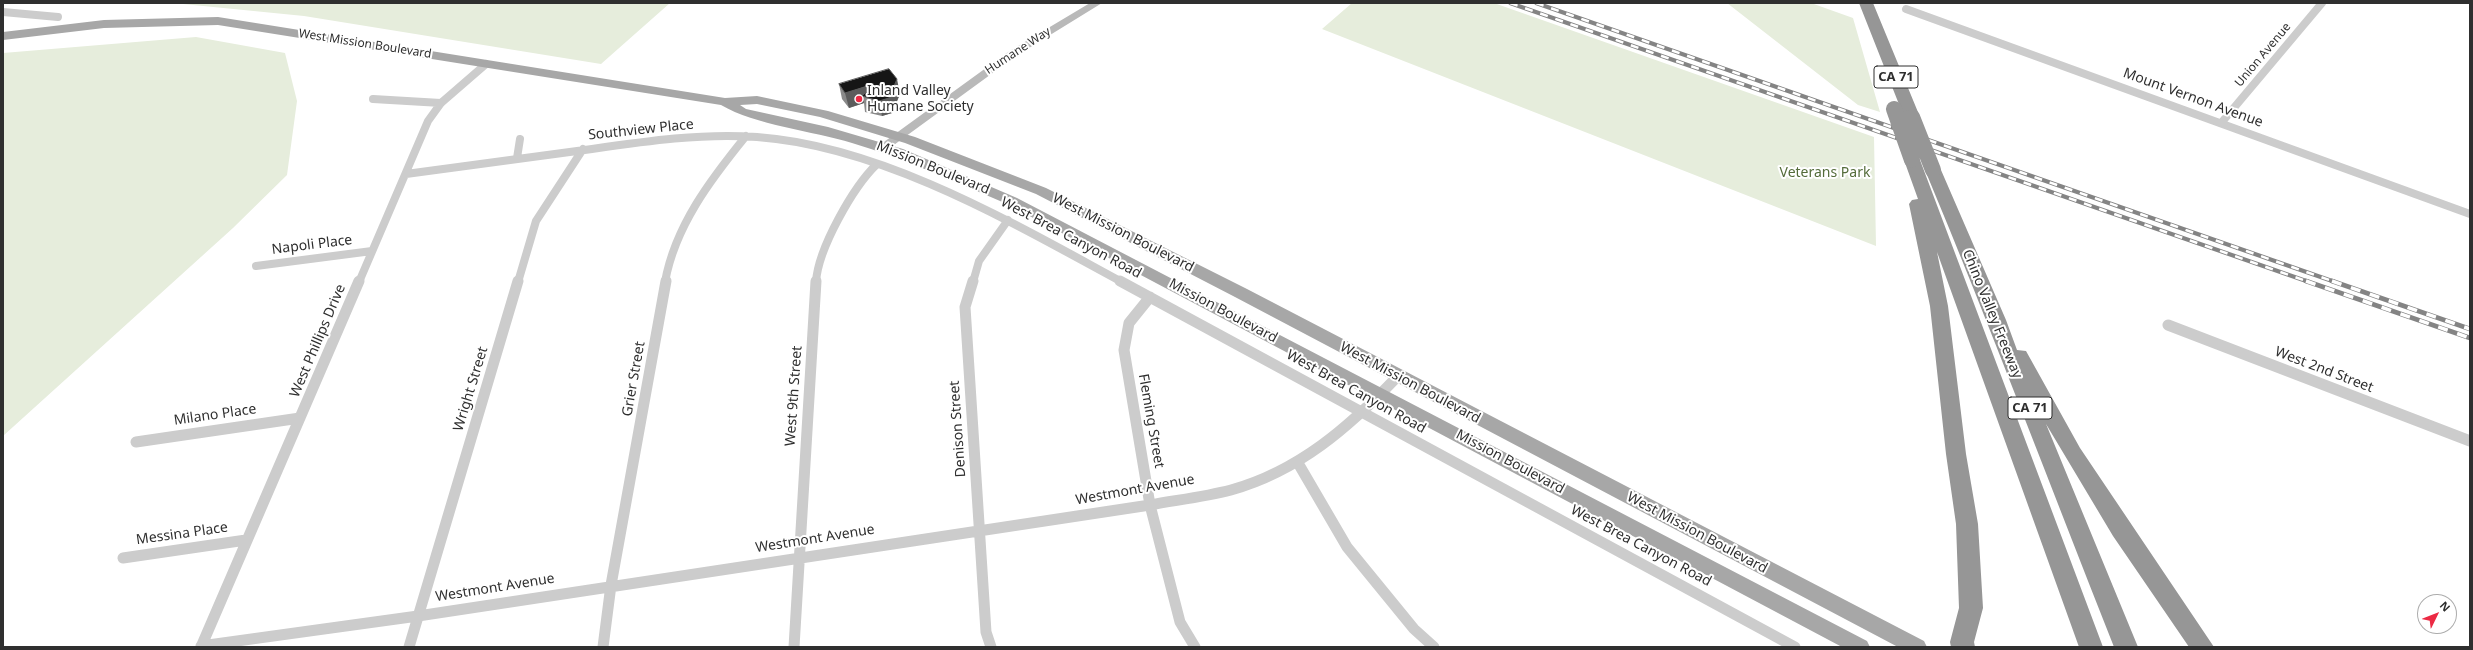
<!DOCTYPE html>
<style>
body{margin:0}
#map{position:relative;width:2473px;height:650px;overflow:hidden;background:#fff;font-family:"Noto Sans",sans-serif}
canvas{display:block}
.frame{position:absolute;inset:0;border:4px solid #2f2f2f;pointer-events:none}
.north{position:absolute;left:2417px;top:594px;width:40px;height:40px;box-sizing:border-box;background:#fff;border:1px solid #acacac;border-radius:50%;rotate:47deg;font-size:11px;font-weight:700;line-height:16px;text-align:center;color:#2f2f2f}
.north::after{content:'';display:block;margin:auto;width:14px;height:18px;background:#ec2a44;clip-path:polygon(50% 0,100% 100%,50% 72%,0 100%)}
</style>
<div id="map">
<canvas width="2473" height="650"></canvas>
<div class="frame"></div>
<div class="north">N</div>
</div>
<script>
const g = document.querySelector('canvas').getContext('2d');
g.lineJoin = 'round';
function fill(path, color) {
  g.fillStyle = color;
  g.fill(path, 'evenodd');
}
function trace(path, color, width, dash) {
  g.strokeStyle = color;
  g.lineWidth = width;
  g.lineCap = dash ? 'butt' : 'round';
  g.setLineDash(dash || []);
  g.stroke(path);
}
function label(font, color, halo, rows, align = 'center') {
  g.font = font + ' "Noto Sans",sans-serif';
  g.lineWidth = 4;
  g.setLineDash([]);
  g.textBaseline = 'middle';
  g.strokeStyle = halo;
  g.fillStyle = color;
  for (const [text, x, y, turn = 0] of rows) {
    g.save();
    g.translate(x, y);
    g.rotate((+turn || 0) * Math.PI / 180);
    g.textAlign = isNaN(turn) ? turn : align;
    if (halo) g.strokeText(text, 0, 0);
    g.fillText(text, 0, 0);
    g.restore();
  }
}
const green = new Path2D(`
 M173,3H670L601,64L304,16Z
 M1352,3H1494L1874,137L1876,246L1322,29Z
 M1727,3H1811L1853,18L1880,112L1858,105Z
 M196,37L285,53L297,101L287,175L233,228L3,436V53Z`);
const streetFar1 = new Path2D(`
 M1906,9L2470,214
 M3,12L58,17
 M373,99L441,103
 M2222,122L2322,3
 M517,158L520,139
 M406,174C468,166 530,157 592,149C647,141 702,133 757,137C882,146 1013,223 1122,282
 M256,266L372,251
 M359,282L428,121L441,103L486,64
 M518,282L536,221L583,149
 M665,282C675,226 711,179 746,136
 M816,282C818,249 853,187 877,164
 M973,282L979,261L1008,220`);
const street = new Path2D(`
 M973,281L965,307L986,632L991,647
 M1120,281L1795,647
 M1150,297L1129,323L1124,350L1150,505L1180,622L1195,647
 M2168,325L2470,441
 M136,442L300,418
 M1298,463L1347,547L1414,629L1434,647
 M123,558L246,540
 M201,646L418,616L1150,505C1177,500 1204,497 1231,490C1299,471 1349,427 1397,377
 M201,647L359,281
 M409,647L518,281
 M603,647L611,585L666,281
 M794,647L816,281`);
const secondary = new Path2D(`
 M1090,3H1102L1016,56L887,150H879L877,147L1008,52Z`);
const primary = new Path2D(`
 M218,17L725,98L757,96L828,111L915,137L1046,188L1247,289L1924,641L1927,647H1898L1235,297L1036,194L905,143L820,117L757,104L740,105L746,109L828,127L903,149L1017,198L1867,641L1870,647H1842L1007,204C956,182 905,159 852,143C813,131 755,125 721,105L218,25L104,28L3,40V32L104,20Z`);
const highway = new Path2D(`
 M1859,3H1873L1920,117L1918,120H1906L1904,117Z
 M1912,155L1918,157L1920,160L2103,647H2079L1937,252L1948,306L1966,454L1978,524L1983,608L1974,642L1975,647H1951L1950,642L1959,608L1956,524L1946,454L1930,306L1909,204L1912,200L1918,199L1904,160L1906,157Z
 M1933,165L1939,166L1941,170L2006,320L2017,350L2026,351L2080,448L2214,647H2189L2113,536L2046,424L2138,647H2114C2051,488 1991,328 1925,170L1927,166Z`);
const railFar1 = new Path2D(`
 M1510,3L2309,282
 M1536,3L2335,282`);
const rail = new Path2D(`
 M2306,281L2470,338
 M2332,281L2470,329`);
const highwayBridge = new Path2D(`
 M1894,109L1912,160
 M1912,117L1933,170`);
const wall = new Path2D(`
 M839,84L900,94L892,113L882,116L865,112L864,103L849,108L842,99Z`);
const shadedWall = new Path2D(`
 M897,79L900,94L892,113L882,116L879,101Z
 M874,84L862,96L864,103L849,108L845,93Z`);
const building = new Path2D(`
 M889,69L897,79L889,98L879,101L862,96L874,84L845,93L839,84Z`);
const markers = [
 [859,99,4,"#ec2a44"]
];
const farStreetnames = [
 ["West Mission Boulevard",365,44,9],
 ["Humane Way",1018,51,-33],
 ["Union Avenue",2263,55,-50]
];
const shields = [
 [1896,77,44],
 [2030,408,44]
];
const shieldNames = [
 ["CA 71",1896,77],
 ["CA 71",2030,408]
];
const poiNames = [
 ["Inland Valley",867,91],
 ["Humane Society",867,107]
];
const streetNames = [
 ["Mount Vernon Avenue",2193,98,20],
 ["Southview Place",641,130,-6],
 ["Mission Boulevard",933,168,22],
 ["West Mission Boulevard",1123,233,27],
 ["West Brea Canyon Road",1071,238,28],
 ["Napoli Place",312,245,-7],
 ["Mission Boulevard",1223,311,28],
 ["Chino Valley Freeway",1992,314,68],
 ["West Phillips Drive",318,341,-67],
 ["West 2nd Street",2324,370,21],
 ["Grier Street",634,379,-80],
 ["West Mission Boulevard",1410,383,28],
 ["Wright Street",471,389,-73],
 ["West Brea Canyon Road",1356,392,29],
 ["West 9th Street",794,396,-86],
 ["Milano Place",215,415,-8],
 ["Fleming Street",1151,421,80],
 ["Denison Street",958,429,-94],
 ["Mission Boulevard",1510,462,28],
 ["Westmont Avenue",1135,490,-10],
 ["West Mission Boulevard",1697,533,28],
 ["Messina Place",182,534,-8],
 ["Westmont Avenue",815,539,-9],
 ["West Brea Canyon Road",1641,546,28],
 ["Westmont Avenue",495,588,-9]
];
const parkNames = [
 ["Veterans Park",1825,173]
];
fill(green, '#e6eddc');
trace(streetFar1, '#ccc', 8);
trace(street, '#ccc', 11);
fill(secondary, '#b9b9b9');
fill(primary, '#a7a7a7');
fill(highway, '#969696');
trace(railFar1, '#848484', 4);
trace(rail, '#848484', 5);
trace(railFar1, '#fff', 2.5, [8]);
trace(rail, '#fff', 3.5, [10]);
trace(highwayBridge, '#969696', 16);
fill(wall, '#8a8a8a');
fill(shadedWall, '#5c5c5c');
fill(building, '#161616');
trace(building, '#5c5c5c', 1);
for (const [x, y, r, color] of markers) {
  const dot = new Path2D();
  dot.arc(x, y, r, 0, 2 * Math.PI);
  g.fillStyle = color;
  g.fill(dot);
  trace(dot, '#fff', 1.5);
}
label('12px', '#2f2f2f', '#fff', farStreetnames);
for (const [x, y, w] of shields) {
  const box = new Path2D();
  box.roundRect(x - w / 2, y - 11, w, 22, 3);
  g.fillStyle = '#fff';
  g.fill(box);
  trace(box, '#2f2f2f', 1);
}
label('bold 13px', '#2f2f2f', null, shieldNames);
label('14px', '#2f2f2f', '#fff', poiNames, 'left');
label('14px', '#2f2f2f', '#fff', streetNames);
label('14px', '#546c3a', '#fff', parkNames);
</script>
